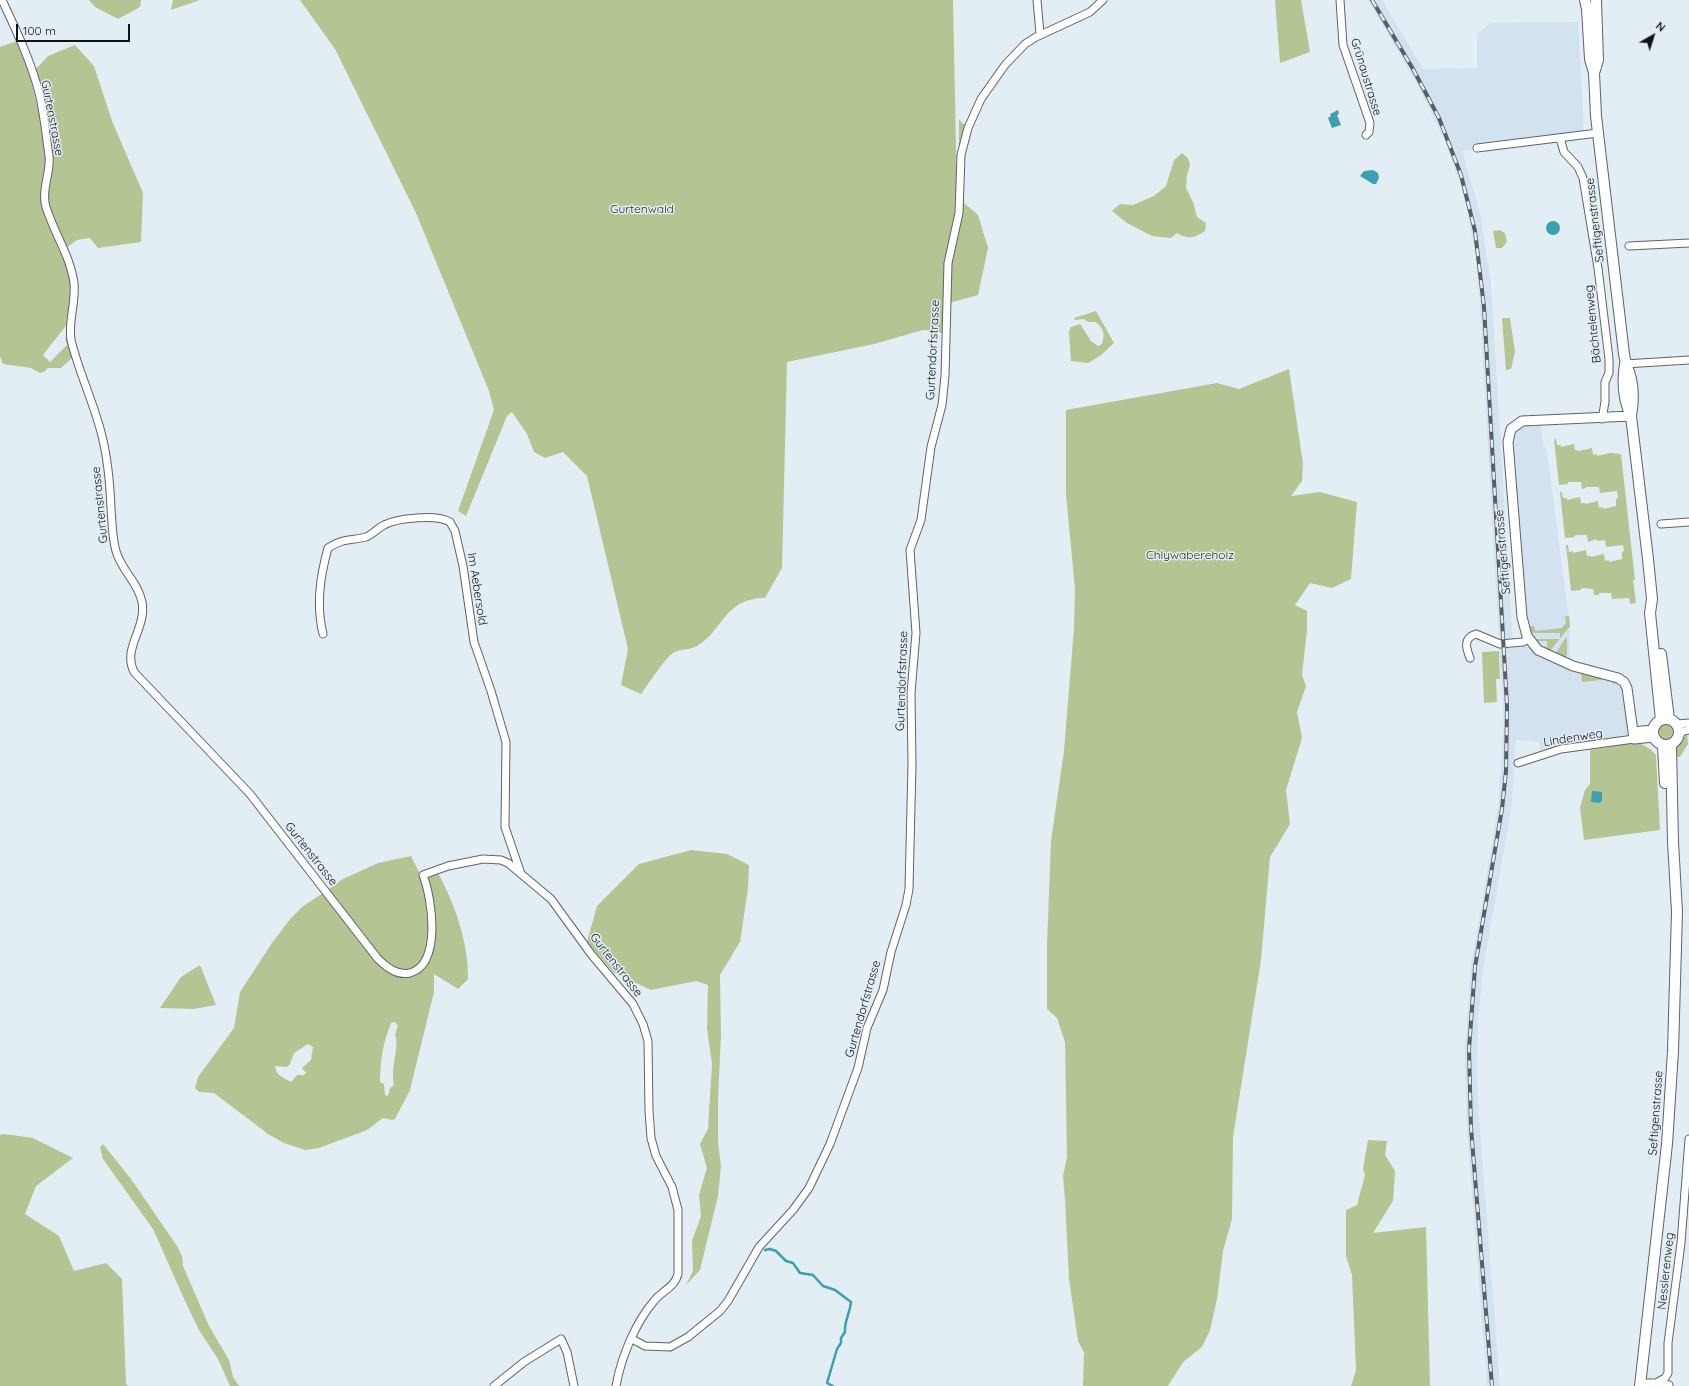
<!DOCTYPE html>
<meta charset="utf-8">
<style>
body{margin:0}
#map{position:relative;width:1689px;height:1386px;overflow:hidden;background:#e3edf4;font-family:Quicksand,sans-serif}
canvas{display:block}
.north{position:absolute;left:1633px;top:16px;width:40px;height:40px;-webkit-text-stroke:3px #e3edf4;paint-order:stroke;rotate:39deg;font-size:11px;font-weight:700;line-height:16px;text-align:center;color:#101315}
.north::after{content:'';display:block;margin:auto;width:14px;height:18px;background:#101315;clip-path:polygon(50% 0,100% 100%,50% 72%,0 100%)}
.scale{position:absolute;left:16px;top:24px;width:114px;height:18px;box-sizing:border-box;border:2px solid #101315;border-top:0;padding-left:5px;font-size:12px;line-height:14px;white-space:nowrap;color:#101315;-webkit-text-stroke:3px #e3edf4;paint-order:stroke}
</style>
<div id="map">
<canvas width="1689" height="1386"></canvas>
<div class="north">N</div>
<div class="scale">100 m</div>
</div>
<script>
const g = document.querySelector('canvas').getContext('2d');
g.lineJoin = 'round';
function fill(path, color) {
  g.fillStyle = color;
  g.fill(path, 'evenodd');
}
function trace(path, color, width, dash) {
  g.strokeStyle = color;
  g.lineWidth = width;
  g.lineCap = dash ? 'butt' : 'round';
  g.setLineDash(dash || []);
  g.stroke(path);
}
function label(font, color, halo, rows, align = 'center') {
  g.font = font + ' Quicksand,sans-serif';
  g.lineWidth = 3;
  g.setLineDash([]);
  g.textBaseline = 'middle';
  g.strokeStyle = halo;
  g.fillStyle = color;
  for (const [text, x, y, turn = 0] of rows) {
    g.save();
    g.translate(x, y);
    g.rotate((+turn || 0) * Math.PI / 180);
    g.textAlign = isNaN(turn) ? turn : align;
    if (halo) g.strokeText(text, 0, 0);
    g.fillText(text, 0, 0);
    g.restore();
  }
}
const built = new Path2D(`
 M1368,0H1382L1423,69L1477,68V34L1491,23L1578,22L1584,134L1462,151L1480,213L1491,284L1513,646L1525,644L1533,651L1612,679L1622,686L1630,734L1607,741L1540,750L1539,742L1516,740L1511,810L1483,969L1478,1021L1477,1072L1479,1119L1500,1386H1487L1467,1128L1465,1073V1049L1471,967L1498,808L1504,725L1479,289L1476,258L1468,214L1460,183L1445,141L1416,82Z
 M1539,422L1541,426L1543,443L1547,451L1570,627L1569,641L1571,662L1549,653L1534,641L1526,625L1511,435L1520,425Z`);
const green = new Path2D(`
 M89,0H141L140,7L118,19L95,7Z
 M173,0H200L171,10Z
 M300,0H953L957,197L978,215L988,248L978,295L945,304L944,334L936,331L923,330L874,344L787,362L782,568L765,598C724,598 724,630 697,646C690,650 680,649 673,653C666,657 647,686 641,694L621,685L628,649L587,476L563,452L545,458L534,452L527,434L512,412L507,416L466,516L458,511L494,410L489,391L416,213L335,49Z
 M1275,0H1301L1310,52L1280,63Z
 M17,41L27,64L41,122L47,160L43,189L68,264L72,287L68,323L43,355L50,362L67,345L65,338L67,335L73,357L61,368H48L44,372L40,373L31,368L3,364L0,356V47Z
 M75,45L94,66L112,121L143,193L141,242L98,248L90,238L77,240L66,248L49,204L48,188L52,165L34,71L48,56Z
 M959,119L963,124H967L959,149Z
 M1182,153L1188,158L1190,165L1187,175L1186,188L1193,202L1197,217L1206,223L1205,231C1194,238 1188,240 1177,233L1171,238L1152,236L1127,223L1112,211L1120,204L1133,205L1154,196L1166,186L1174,160Z
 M1500,230L1505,233L1507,242L1502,248H1496L1493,231Z
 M1096,311L1114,343L1100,356L1088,363L1071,361L1069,331L1071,327L1080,324L1091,341L1098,346L1102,344C1105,334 1104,329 1096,322H1088L1084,319L1075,320L1074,318Z
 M1502,318H1510L1515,352L1511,369L1506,370Z
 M1289,369L1303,464L1302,481L1291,496L1320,492L1357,502L1351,579L1332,588L1310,583L1295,605L1307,611V630L1302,675L1306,686L1297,712L1302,738L1286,790L1290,824L1270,857L1261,960L1233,1137L1232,1219L1223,1251L1217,1299L1210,1330L1202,1347L1183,1362L1168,1386H1083L1084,1352L1078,1341L1069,1279L1065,1199L1063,1176L1067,1157L1065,1042L1057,1018L1047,1009V945L1051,841L1064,751L1074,628L1075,589L1066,494V410L1217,383L1239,389Z
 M1554,439H1556L1557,445H1561V447L1574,444L1575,450L1579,451L1592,448L1593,455L1597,454V456L1610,453L1621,454L1635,580H1633L1636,603L1630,604L1629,598L1612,599L1611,593H1599V595H1594L1593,589L1581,588V590L1571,591L1566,545H1568L1569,552L1573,551V553L1586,550L1587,556H1591V557L1604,554L1605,561L1609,560V562L1622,559V552L1624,551L1623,545L1606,547L1605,540L1597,541V539L1588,542L1587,535H1576L1574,537L1565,538L1560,492H1562L1563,498H1567V500L1580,497L1581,503H1585V504L1598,501L1599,508L1603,507V509L1616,506V499L1618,498L1617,491L1600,493L1599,487H1586V488L1582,489L1581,482H1568V484L1559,485Z
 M1565,616H1569L1570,626L1550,651L1543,648L1547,647V641H1535L1534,639H1560V633H1533L1530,631L1528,626H1534L1535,631L1562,628L1566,623Z
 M1567,636V655L1566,657L1556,653Z
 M1499,651L1500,679H1496L1497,702L1484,703L1482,652Z
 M1581,672L1612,679L1617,683L1614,684L1610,679L1582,682Z
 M1656 732a10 10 0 1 1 20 0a10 10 0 1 1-20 0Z
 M1687,734L1688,744L1680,757H1674L1676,747Z
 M1637,742C1642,744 1653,750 1656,755L1660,830L1584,840L1580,808L1585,790L1590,784V750Z
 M691,850L727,854L749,865L748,888L740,942L720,975L721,1035L718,1100V1142L721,1166L718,1196L700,1270L686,1285L693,1271L692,1241L701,1216L699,1195L707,1168L700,1144L708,1129L712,1064L707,1029L708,985L696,981L651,990L613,972L587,942L597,906L639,864Z
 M411,856L421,876L436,870C454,900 469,944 468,979L458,989L434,974V992L410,1090L395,1119L392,1120L383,1118L367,1130L319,1148L305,1150L284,1143L268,1134L214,1093L199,1092L195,1088L198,1077L234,1028L240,992L272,943L291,918L302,907L335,885L341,880L378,863ZM395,1022L398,1026L395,1034C400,1047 390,1066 394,1085L390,1088L388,1096L385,1095L384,1084L380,1082C380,1061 383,1043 391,1023ZM308,1044L313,1047L311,1060L302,1068L306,1073L304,1075H297L291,1082C284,1078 276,1076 275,1066L287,1067L290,1064L294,1053Z
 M200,965L216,1005L194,1009L160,1008L181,977Z
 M4,1134L33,1138L73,1158L36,1186L25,1214L59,1236L74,1271L106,1263L122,1279L126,1384L128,1386H0V1135Z
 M1368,1140L1387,1141L1385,1155L1395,1171L1393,1201L1373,1233L1426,1227L1430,1386H1351L1356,1370L1352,1275L1346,1256V1210L1357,1205L1365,1175L1363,1169Z
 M103,1144L131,1179L177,1246L182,1256L183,1266L209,1326L229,1360L233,1377L239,1386H230L218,1359L199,1330L185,1301L153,1229L103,1159L100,1147Z`);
const water = new Path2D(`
 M1338,110L1339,114L1337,115L1341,125L1332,128L1328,118L1331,116L1330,114Z
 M1373,170L1378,173L1379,178L1376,184H1373L1360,176L1364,171Z
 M1546 228a7 7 0 1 1 14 0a7 7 0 1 1-14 0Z
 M1592,791L1602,792V800L1600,803L1591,802Z`);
const stream = new Path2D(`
 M765,1250L770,1249L776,1251L786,1261L793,1263L800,1273L813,1275L823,1286L835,1290L851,1302C850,1313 844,1322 845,1332L841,1338V1343L837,1349L827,1383L833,1386`);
const minor = new Path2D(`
 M2,0C16,30 31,61 39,93C44,113 46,135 49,156C51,172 41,190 46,207C54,233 70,255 74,283C76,303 68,321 71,340C79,373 94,403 102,436C108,460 110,484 111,508C112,522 112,537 116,551C121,570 138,582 142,602C147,628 122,648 134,672L250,794L378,959C386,967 397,976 410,973C442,964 432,898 423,875L448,866L483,859L501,860L508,863L551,899L591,954L633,1004L643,1024L648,1041L649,1111L651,1138L656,1156L672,1187L678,1210V1274C675,1287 662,1291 654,1301C635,1323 621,1358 616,1386
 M1037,0L1040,34
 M1340,0L1343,45L1370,123L1369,132L1366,135
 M1560,138L1564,152L1578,167L1583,178L1598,268L1609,359V373L1605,382V402L1602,419
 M1477,148L1598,133
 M1629,246L1689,243
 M1625,364L1689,360
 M1661,524L1689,522
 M323,634C316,605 320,577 328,548C343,538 350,541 366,537C372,535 378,528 384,525C397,518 437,514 450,522L455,531L463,566L474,642L491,691L506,742L505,827L520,871
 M1470,658C1466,648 1463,638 1476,634L1500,644L1523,642L1528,639
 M1677,724L1689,723
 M1680,732L1689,730
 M1518,763L1561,749L1634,739
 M632,1339L645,1346L670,1347L688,1337L720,1311L728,1301L759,1247L793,1210L809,1188L830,1144L858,1068L867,1028L883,990L891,952L906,905L909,889L912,764L911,693L916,633L910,550L921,520L931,447L942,405L945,376L948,263L959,213L961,155L968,128L981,99L1005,65L1025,44L1036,37L1090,12L1103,0
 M1640,1383H1656L1665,1378L1668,1373V1343L1681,1243L1689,1139
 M1656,1383L1669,1385
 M494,1386L524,1362L561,1339L567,1352L574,1386`);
const tertiary = new Path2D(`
 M1631,416L1522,421L1511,429L1508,442L1522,617L1527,636L1538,650L1573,666L1618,678L1624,682L1627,688L1634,739L1654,737
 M1633,732L1653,730`);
const secondary = new Path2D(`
 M1585,0L1587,9L1590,59L1594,73L1596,116L1624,354C1625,363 1629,370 1631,379C1634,391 1633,404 1631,416L1648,559L1652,599L1650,613L1661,720
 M1594,73L1598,60L1596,0
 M1625,364C1622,382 1623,399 1631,416
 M1661,654L1669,719
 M1653 732a13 13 0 1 1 26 0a13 13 0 1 1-26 0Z
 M1663,746L1665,783
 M1640,1386L1667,1144L1673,1051L1677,912L1673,842L1671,745`);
const rail = new Path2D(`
 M1372,0L1413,69L1439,118L1461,175L1475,231L1484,307L1507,706L1506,771L1502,809L1475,967L1469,1049L1471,1128L1492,1386`);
const streetNames = [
 ["Grünaustrasse",1366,77,73],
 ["Gurtenstrasse",52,118,79],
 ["Seftigenstrasse",1595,220,-97],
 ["Bächtelenweg",1593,324,-96],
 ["Gurtendorfstrasse",933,350,-87],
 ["Gurtenstrasse",100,505,-96],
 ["Seftigenstrasse",1503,552,-95],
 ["Im Aebersold",477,589,81],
 ["Gurtendorfstrasse",902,681,-88],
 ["Lindenweg",1573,738,-9],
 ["Gurtenstrasse",311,854,52],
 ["Gurtenstrasse",616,965,52],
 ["Gurtendorfstrasse",863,1009,-74],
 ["Seftigenstrasse",1656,1113,-86],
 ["Nesslerenweg",1666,1271,-84]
];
const parkNames = [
 ["Gurtenwald",642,209],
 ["Chlywabereholz",1190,555]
];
fill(built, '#d3e2ef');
fill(green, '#b5c493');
fill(water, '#3ba0b0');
trace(stream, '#3ba0b0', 2.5);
trace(minor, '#5c646b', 9);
trace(tertiary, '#5c646b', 11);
trace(secondary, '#5c646b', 12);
trace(minor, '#fff', 7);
trace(tertiary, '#fff', 9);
trace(secondary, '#fff', 10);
trace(rail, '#585e61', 4);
trace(rail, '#e3edf4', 2.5, [8]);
label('12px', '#101315', '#e3edf4', streetNames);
label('12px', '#282f11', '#e3edf4', parkNames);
</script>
